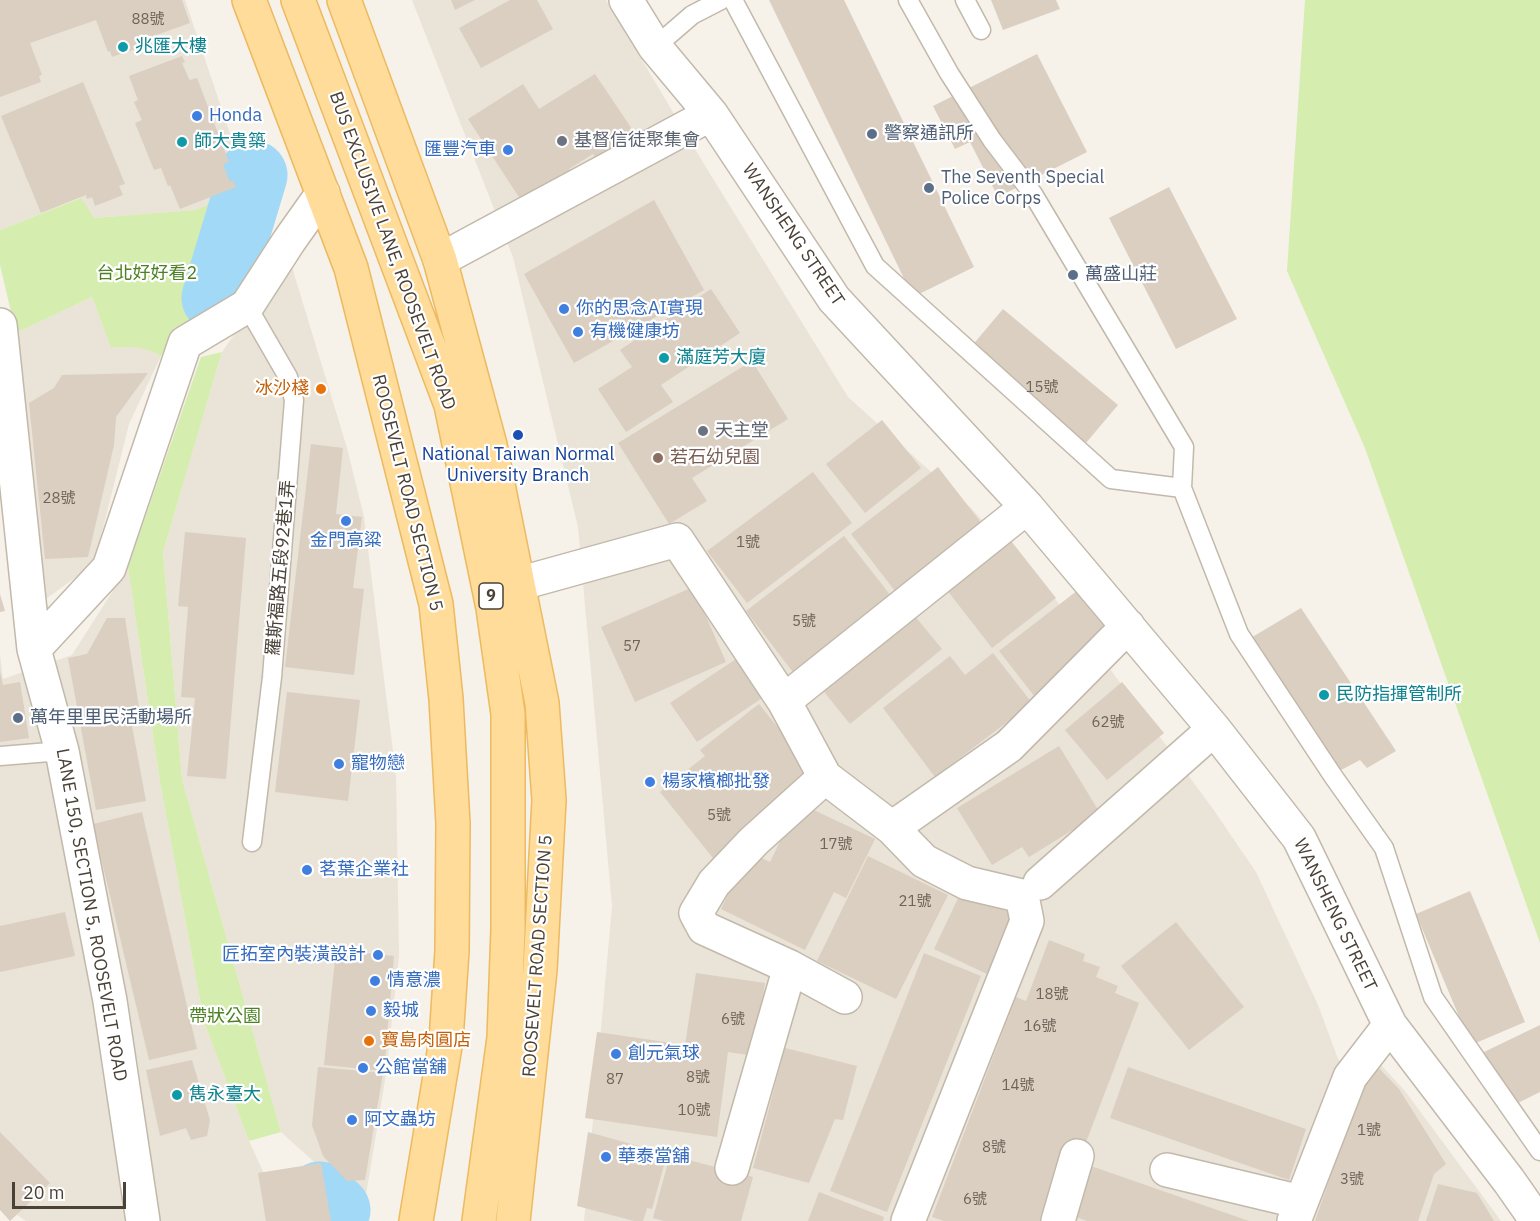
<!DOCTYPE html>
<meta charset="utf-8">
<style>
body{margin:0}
#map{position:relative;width:1540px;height:1221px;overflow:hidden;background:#f6f1e9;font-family:"IBM Plex Sans",sans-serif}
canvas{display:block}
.scale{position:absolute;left:12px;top:1182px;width:114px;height:27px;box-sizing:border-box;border:3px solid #4a4137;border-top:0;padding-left:8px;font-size:18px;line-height:21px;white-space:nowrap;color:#4a4137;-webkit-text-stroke:4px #fff;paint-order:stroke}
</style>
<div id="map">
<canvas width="1540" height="1221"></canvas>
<div class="scale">20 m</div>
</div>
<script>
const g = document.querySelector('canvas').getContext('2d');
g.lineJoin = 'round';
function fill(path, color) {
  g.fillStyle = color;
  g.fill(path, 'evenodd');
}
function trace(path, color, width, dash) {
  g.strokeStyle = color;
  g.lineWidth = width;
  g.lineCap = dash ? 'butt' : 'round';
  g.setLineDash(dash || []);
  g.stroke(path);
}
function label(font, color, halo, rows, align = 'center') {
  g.font = font + ' "IBM Plex Sans","Noto Sans TC",sans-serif';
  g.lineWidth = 4.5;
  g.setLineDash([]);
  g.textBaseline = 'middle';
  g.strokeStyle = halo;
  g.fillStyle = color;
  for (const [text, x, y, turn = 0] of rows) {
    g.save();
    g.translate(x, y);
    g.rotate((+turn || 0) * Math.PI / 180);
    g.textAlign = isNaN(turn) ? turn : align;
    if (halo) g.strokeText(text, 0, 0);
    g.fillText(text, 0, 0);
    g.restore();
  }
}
const residential = new Path2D(`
 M0,0H185L249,190L195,210L94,218L80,198L0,230Z
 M412,0H606L707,169L848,397L971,508L1074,620L1213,809L1256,872L1318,1005L1338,1059L1350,1076L1370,1053L1405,1091L1501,1221H584L612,906L578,527L513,257Z
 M291,264L347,448L364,517L396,776L399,956L386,1074L364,1207L281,1132L182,779L163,552L222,352L238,329Z
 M92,297L111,348L129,346L149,349L161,356L129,424L94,564L43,601L16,333Z
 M128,567L160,782L204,1022L249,1141L286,1221H26L0,1203V655L3,679L72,655Z`);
const green = new Path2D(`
 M1305,0H1540V943L1365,448L1287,271Z
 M81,198L94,218L195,210L215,202L209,289L217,309L174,328L161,356C145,346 130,346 111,348L92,297L16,333L0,265V230Z
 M222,352L163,552L182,779L281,1132L249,1141L204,1022L160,782L128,567L201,357Z`);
const river = new Path2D(`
 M216,298L253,175
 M320,1196L336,1210`);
const building = new Path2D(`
 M0,0H182L190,23L151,37L153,43L112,57L110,51L108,52L96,20L30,43L42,75L39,76L41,82L0,97Z
 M451,0H475L455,10Z
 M510,0H537L553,29L481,68L459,28Z
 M769,0H844L974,267L913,297Z
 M991,0H1056L1060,9L1003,30Z
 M1037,54L1087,152L998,197L970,142L955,149L933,106Z
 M182,56L185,62L182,63L189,79L190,80L197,78L229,162L224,164V167L230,182L233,180L236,187L180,209L170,185L168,186L161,168L154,170L135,123L142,120L134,102L138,100L129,76Z
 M595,74L638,138L599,163L593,154L569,169L577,180L528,211L468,119L523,84L539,109Z
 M83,82L125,184L119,186L123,195L95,206L92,197L87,199L86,195L41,213L1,116Z
 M1169,187L1237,319L1176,349L1109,218Z
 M654,200L704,290L574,363L524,274Z
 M711,289L740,333L661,385L673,402L626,432L598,389L632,367L620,350Z
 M1003,309L1118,405L1080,450L965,354Z
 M752,361L788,419L692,478L707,501L669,524L618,443Z
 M148,373L116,417L114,445L88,557L45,559L29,403L54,388L62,375Z
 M882,420L921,468L865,513L826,464Z
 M311,444L343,448L336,514L362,517L353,588L364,589L354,675L285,667Z
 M938,467L989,533L902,600L851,534Z
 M813,472L852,523L747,603L707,551Z
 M185,532L246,538L226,779L187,776L195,698L181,697L188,607L178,606Z
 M1004,532L1056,598L992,648L940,581Z
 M844,536L898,605L799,680L746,611Z
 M693,587L726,662L635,702L601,627Z
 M1078,590L1113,635L1035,697L999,651Z
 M0,594L5,611L0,612Z
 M1301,608L1396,751L1367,768L1360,760L1341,770L1249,639Z
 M909,609L942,649L850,724L817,683Z
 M107,618H125L139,707L129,710L146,801L96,810L68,658L87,654Z
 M993,653L1032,703L935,777L883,708L950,656L965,675Z
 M742,655L768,694L697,742L670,703Z
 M0,671L3,685L20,682L29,738L0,742Z
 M1122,682L1164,733L1107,780L1065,730Z
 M287,692L360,700L348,801L275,792Z
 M759,704L817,776L713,858L660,792L705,756L700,750Z
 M1059,746L1100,813L1029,857L1022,847L992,865L957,808Z
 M799,803L875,839L846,898L834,892L805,950L721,909L749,852L770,862Z
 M142,812L197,1049L149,1060L93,824Z
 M868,856L948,895L896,999L817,961Z
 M962,890L1017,916L989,975L934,949Z
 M1470,891L1525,1022L1471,1045L1416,914Z
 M65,912L75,956L0,972V926Z
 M1176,922L1244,1007L1189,1050L1121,966Z
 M1049,940L1085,954L1083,961L1100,967L1096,977L1118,986L1115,993L1139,1003L1056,1221H944L932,1217L1016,997L1026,1001Z
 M336,950L394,956L384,1071L324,1065Z
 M924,953L981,976L887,1212L830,1191Z
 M696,973L765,983L755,1056L728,1052L717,1137L585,1118L597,1032L685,1045Z
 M1540,1025V1092L1510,1107L1484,1052Z
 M785,1048L857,1066L843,1120L835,1119L809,1183L753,1168Z
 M192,1060L210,1120L207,1136L191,1140L186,1128L160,1136L146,1070Z
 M1371,1060L1399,1089L1446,1164L1434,1174L1418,1221H1315Z
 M318,1067L383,1073L365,1180L347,1181L323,1156L312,1125Z
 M1128,1067L1306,1129L1289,1180L1110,1118Z
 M0,1132L50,1183L10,1221L0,1210Z
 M588,1132L667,1154L652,1209L647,1208L643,1221H634L577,1206Z
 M670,1155L753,1177L741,1221H664L653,1218Z
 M321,1163L331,1221H266L258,1173Z
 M1088,1165L1249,1221H1087L1070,1215Z
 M1438,1184L1477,1193L1494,1221H1426Z
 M819,1192L884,1217L883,1221H808Z`);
const service = new Path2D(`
 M733,0L875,266L1111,479L1182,488L1239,634L1333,776L1384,848L1433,997L1540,1151
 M908,0L949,73L992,140L1033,194L1184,447L1182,488
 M965,0L981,30
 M655,47L692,15L721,0
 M247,306L288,377L294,400L272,677L252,842
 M0,756L62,751`);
const minor = new Path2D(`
 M626,0L655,47L711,114L834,299L1027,507L1214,729L1299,838L1390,1025L1509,1181L1537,1221
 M440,260L711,114
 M0,325L34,649L62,751L110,1001L143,1221
 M518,584L677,540L784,701L825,777L892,828L924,861L967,883L1022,896L1027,921L908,1221
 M34,649L109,568L185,343L247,306L289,241L323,193
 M784,701L1027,507
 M825,777L754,841L714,883L696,913L704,928L790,967L845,997
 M892,828L1009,746L1128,626
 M1040,883L1214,729
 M732,1168L790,967
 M1167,1170L1301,1202
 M1058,1221L1077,1156
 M1294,1221L1350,1077L1390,1025`);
const primary = new Path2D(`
 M249,0L351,268L436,604L446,699L453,824L452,951L446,1040L416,1221
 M298,0L451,405L493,608L508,714V929L504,1038L479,1221
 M344,0L440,260L490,445L542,703L549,800L540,970L513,1221`);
const markers = [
 [123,47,6,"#0f9aa8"],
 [197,116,6,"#3f7fe0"],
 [872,134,6,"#5c6f8a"],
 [562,141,6,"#6b7280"],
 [182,142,6,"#0f9aa8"],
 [508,150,6,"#3f7fe0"],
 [929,188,6,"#5c6f8a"],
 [1073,275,6,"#5c6f8a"],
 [564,309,6,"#3f7fe0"],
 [578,332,6,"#3f7fe0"],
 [664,358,6,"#0f9aa8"],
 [321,389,6,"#e8710a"],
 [703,431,6,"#6b7280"],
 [518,435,6,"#1a4fb4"],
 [658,458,6,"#8d6e63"],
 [346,521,6,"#3f7fe0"],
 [1324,695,6,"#0f9aa8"],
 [18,718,6,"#5c6f8a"],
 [339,764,6,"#3f7fe0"],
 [650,782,6,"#3f7fe0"],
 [307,870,6,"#3f7fe0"],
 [378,955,6,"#3f7fe0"],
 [375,981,6,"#3f7fe0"],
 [371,1011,6,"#3f7fe0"],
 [369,1041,6,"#e8710a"],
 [616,1054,6,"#3f7fe0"],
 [363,1068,6,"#3f7fe0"],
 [177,1095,6,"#0f9aa8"],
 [352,1120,6,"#3f7fe0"],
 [606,1157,6,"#3f7fe0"]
];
const numberNames = [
 ["88號",148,20],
 ["15號",1042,388],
 ["28號",59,499],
 ["1號",748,543],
 ["5號",804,622],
 ["57",632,647],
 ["62號",1108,723],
 ["5號",719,816],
 ["17號",836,845],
 ["21號",915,902],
 ["18號",1052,995],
 ["6號",733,1020],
 ["16號",1040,1027],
 ["8號",698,1078],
 ["87",615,1080],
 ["14號",1018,1086],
 ["10號",694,1111],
 ["1號",1369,1131],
 ["8號",994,1148],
 ["3號",1352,1180],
 ["6號",975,1200]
];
const shields = [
 [491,596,24]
];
const shieldNames = [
 ["9",491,596]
];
const cultureNames = [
 ["兆匯大樓",135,47],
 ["師大貴築",194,142],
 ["滿庭芳大廈",676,358],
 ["民防指揮管制所",1336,695],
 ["雋永臺大",189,1095]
];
const shopNames = [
 ["Honda",209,116],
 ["匯豐汽車",496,150,"right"],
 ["你的思念AI實現",576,309],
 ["有機健康坊",590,332],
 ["金門高粱",346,541,"center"],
 ["寵物戀",351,764],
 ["楊家檳榔批發",662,782],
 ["茗葉企業社",319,870],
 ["匠拓室內裝潢設計",366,955,"right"],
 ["情意濃",387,981],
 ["毅城",383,1011],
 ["創元氣球",628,1054],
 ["公館當舖",375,1068],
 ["阿文蟲坊",364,1120],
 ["華泰當舖",618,1157]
];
const serviceNames = [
 ["警察通訊所",884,134],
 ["The Seventh Special",941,178],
 ["Police Corps",941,199],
 ["萬盛山莊",1085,275],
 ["萬年里里民活動場所",30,718]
];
const worshipNames = [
 ["基督信徒聚集會",574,141],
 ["天主堂",715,431]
];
const streetNames = [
 ["WANSHENG STREET",793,235,56],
 ["BUS EXCLUSIVE LANE, ROOSEVELT ROAD",392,251,70],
 ["ROOSEVELT ROAD SECTION 5",407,493,76],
 ["羅斯福路五段92巷1弄",281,568,-85],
 ["LANE 150, SECTION 5, ROOSEVELT ROAD",91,915,80],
 ["WANSHENG STREET",1335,915,64],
 ["ROOSEVELT ROAD SECTION 5",538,956,-86]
];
const parkNames = [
 ["台北好好看2",147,274],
 ["帶狀公園",225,1017]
];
const foodNames = [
 ["冰沙棧",309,389],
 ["寶島肉圓店",381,1041,"left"]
];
const transitNames = [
 ["National Taiwan Normal",518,455],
 ["University Branch",518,476]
];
const educationNames = [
 ["若石幼兒園",670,458]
];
fill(residential, '#eae3d7');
fill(green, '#d5edaf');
trace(river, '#a2d9f6', 69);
fill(building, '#dbcfc1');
trace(service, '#c2b9ab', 21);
trace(minor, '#c2b9ab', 36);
trace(primary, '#edba60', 36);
trace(service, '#fff', 18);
trace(minor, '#fff', 33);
trace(primary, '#ffdc99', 33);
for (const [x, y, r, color] of markers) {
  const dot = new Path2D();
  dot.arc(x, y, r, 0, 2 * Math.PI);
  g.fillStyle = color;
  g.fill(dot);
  trace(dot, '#fff', 2);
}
label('15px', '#6e645a', null, numberNames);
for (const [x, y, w] of shields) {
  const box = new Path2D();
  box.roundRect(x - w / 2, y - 13, w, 26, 4.5);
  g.fillStyle = '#fff';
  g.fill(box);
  trace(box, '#4a4137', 1.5);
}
label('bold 16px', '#4a4137', null, shieldNames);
label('18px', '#0d838f', '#fff', cultureNames, 'left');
label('18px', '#366cbe', '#fff', shopNames, 'left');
label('18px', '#4e5e75', '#fff', serviceNames, 'left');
label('18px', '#5b616d', '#fff', worshipNames, 'left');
label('18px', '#4a4137', '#fff', streetNames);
label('18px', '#4d8224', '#fff', parkNames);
label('18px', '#c56008', '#fff', foodNames, 'right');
label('18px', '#164399', '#fff', transitNames);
label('18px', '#785e54', '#fff', educationNames, 'left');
</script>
